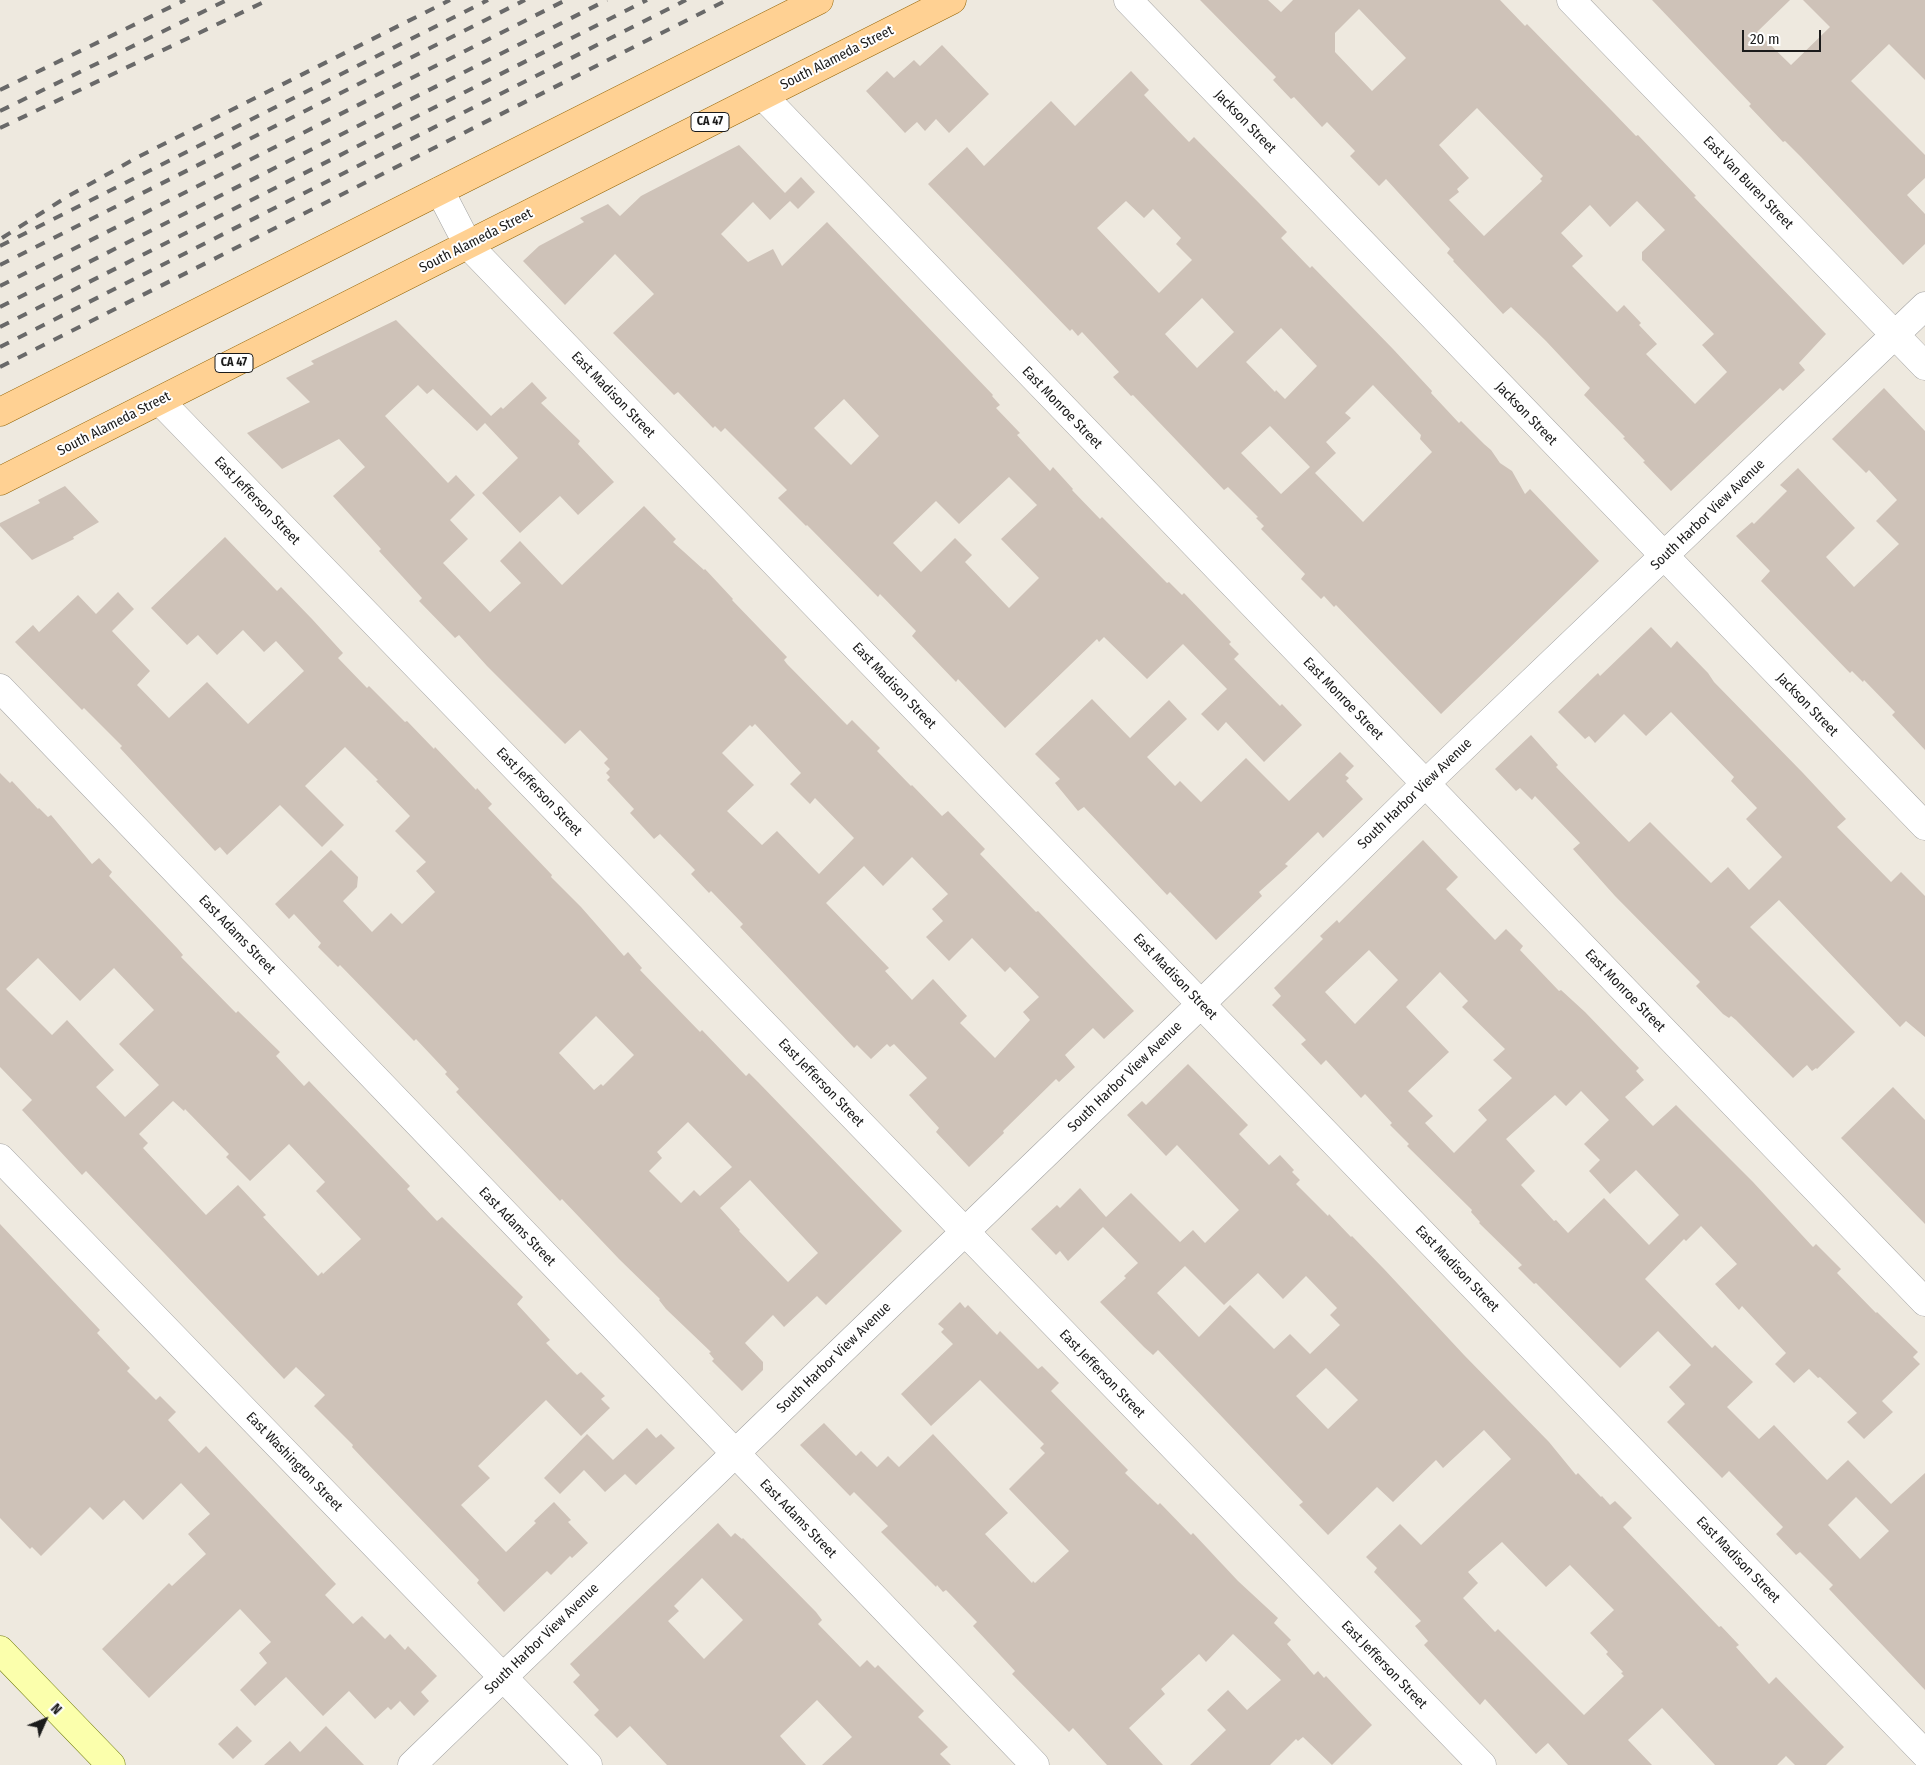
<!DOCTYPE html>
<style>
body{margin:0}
#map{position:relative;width:1925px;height:1765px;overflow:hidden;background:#eee9df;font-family:"Fira Sans Condensed",sans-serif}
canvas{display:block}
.north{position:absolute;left:20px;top:1695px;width:50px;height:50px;-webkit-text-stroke:4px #fff;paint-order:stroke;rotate:46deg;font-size:14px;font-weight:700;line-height:20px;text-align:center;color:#1b1b1b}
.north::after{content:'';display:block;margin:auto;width:18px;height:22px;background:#1b1b1b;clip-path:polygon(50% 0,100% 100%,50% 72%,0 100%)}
.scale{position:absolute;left:1742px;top:30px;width:79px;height:22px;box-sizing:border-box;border:2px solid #1b1b1b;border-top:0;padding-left:6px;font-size:15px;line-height:18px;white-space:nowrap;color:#1b1b1b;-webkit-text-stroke:4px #fff;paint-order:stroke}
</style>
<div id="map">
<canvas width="1925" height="1765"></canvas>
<div class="north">N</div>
<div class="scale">20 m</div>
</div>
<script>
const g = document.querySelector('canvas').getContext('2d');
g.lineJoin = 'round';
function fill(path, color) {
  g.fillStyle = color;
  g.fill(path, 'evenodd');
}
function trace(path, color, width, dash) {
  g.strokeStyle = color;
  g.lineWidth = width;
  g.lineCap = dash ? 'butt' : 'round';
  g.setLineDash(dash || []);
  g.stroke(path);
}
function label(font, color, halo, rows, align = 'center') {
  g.font = font + ' "Fira Sans Condensed",sans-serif';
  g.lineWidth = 4;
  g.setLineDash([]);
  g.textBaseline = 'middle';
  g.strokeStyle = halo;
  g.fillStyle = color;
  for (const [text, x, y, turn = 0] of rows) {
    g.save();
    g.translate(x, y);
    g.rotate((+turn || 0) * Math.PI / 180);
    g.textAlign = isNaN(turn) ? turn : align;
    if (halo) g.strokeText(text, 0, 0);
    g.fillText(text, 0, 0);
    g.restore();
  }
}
const building = new Path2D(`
 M1200,0H1268L1281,12L1293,0H1500L1525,26L1527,24L1611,110L1636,136L1638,135L1696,196L1694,197L1826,334L1799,363L1805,370L1783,391L1780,388L1671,491L1643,462L1645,461L1623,438L1625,437L1584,395L1590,388L1546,341L1511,307L1503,314L1453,261L1454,260L1447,253L1450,249L1386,179L1379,186L1350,156L1355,151L1327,122L1322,127L1294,97L1291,99L1273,80L1276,77ZM1359,9L1406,58L1372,91L1335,52V33ZM1477,108L1543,176L1540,179L1542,181L1484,236L1449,200L1459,192L1457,189L1469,178L1439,145ZM1637,201L1665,230L1642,252V260L1714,334L1702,345L1727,372L1695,404L1646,354L1657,344L1639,325L1641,323L1624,305L1617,312L1572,266L1583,256L1561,233L1590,205L1610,227Z
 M1652,0H1790L1757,32L1791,65L1830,27L1803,0H1925V80L1889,44L1851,81L1925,155V178L1907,195L1925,214V244L1903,265L1801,157L1785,141L1783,142L1749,106L1751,104Z
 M942,45L989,94L949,133L936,119L925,131L917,122L905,133L866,91L887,71L894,78L914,60L920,66Z
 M1131,71L1149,90L1144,95L1189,142L1194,137L1259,203L1287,232L1281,238L1310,268L1312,266L1393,349L1432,391L1431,393L1459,423L1461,421L1484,444L1491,450L1500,463L1512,471L1525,494L1530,489L1599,561L1441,714L1336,605L1334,607L1324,596L1321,599L1301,579L1305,574L1261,529L1264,526L1256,518L1258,517L1228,487L1224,490L1133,395L1131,396L1113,377L1119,372L1082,332L1078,336L1072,329L1070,331L928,184L967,147L984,166L1051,101L1075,126ZM1126,201L1144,218L1153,209L1181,238L1176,244L1192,260L1159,293L1097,228ZM1202,298L1234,332L1197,368L1165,334ZM1281,328L1317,366L1285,399L1276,390L1275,392L1246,362ZM1373,385L1421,435L1420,439L1432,452L1363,522L1315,473L1336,453L1326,442L1351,418L1345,413ZM1270,426L1310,467L1281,494L1241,453Z
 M739,145L785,193L801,177L815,192L798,209L790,201L770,220L753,202L721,234L748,262L773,249L782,266L827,222L993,395L992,396L1000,405L996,408L1020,433L1017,435L1050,471L1053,467L1073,489L1072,490L1100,519L1102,517L1167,583L1169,582L1182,595L1184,593L1231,642L1229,644L1239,654L1234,659L1280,706L1282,704L1302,725L1264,762L1226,722L1218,731L1201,714L1227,689L1183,644L1147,679L1104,637L1099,642L1097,639L1005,728L958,679L956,682L912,636L916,631L880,594L878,597L807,525L806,526L778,498L787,490L725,428L721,432L715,426L713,428L678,392L674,395L613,333L654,294L615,254L565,305L523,261L539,246L584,222L580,218L608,204L620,216L641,196ZM844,399L879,436L851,465L814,428ZM1009,477L1037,505L1001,539L1039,578L1009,608L965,562L972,555L955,538L921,572L893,543L936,501L959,524Z
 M396,320L491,416L501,407L503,409L532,382L547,398L541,403L580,441L578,444L614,482L578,515L560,496L520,533L482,493L518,458L485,423L477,431L433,389L427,394L418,385L385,416L448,483L456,475L475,495L450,520L468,539L443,563L490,612L521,583L500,561L520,541L562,585L644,506L676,539L673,542L704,570L705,569L733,599L732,600L787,657L784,660L787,664L847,725L852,720L880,748L877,751L911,786L912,785L942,816L948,811L985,849L980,854L1036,912L1038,911L1134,1011L1104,1039L1093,1028L1065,1055L1075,1067L1059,1082L1056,1079L1003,1131L1004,1133L969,1167L936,1132L939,1128L909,1095L927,1078L894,1044L890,1047L887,1044L871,1059L857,1045L854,1048L740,927L743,924L711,891L709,893L691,874L695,870L660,834L654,839L630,813L634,809L607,780L610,777L606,773L610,769L604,763L608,759L580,730L565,744L487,666L459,635L455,638L419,601L422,598L379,551L381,549L333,496L365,467L339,439L282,469L247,433L310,402L286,378L314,364L311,361ZM755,724L801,773L790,784L810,804L815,798L854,838L819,874L777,831L762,845L727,811L754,785L722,753L750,725L752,727ZM912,857L948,894L932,909L943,921L926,937L949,961L972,938L1005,972L1010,967L1039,997L1023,1012L1030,1020L995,1058L960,1023L967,1016L933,979L912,1000L885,971L889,968L826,903L864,866L883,886Z
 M1884,388L1925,431V750L1892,715L1895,712L1864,680L1863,682L1852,671L1850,673L1761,581L1770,571L1736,536L1752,522L1754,524L1787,491L1780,485L1798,468L1855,528L1826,557L1854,587L1899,544L1876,521L1897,500L1869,470L1866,473L1832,439Z
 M65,486L99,522L73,537L74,539L32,560L0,526V523L40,503L38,500Z
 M225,537L277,591L281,587L312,619L343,653L338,658L367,688L369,686L405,722L407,721L434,749L435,747L476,790L477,788L492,804L488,808L552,875L551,877L581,907L624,956L628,952L642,968L640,970L700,1032L702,1030L746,1076L749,1073L758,1082L902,1231L826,1305L817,1296L784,1327L773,1315L745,1343L763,1362V1370L742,1391L712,1361L714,1359L709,1353L711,1352L666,1309L659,1300L660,1299L619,1259L562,1199L560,1201L456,1092L459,1089L445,1074L447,1072L416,1039L414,1041L340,965L338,967L318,947L321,943L294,914L289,919L275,904L331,850L358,877L357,887L343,901L372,932L391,913L402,924L435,892L416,871L426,862L395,831L410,816L376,781L378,780L345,747L305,786L344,825L322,847L280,805L227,855L220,847L215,851L120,748L122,746L84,708L82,710L15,642L33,625L39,632L78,595L96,614L118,592L134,609L112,631L150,671L137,685L169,718L207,682L248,724L304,671L276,641L264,652L243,630L217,655L198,635L187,645L151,608ZM596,1016L634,1055L603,1086L601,1084L594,1090L559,1053ZM688,1122L732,1167L700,1196L694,1190L681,1203L649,1171L662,1158L657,1152ZM750,1180L818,1253L788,1282L739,1231L740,1230L720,1208Z
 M1651,627L1671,648L1677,641L1708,673L1714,682L1803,773L1846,819L1837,827L1891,882L1901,872L1925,896V1037L1906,1021L1900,1027L1779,900L1750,927L1855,1032L1817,1069L1816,1068L1812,1071L1807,1065L1793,1078L1736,1020L1731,1016L1729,1018L1723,1014L1696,986L1700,982L1615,896L1573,849L1580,843L1535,796L1532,800L1520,788L1516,791L1495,769L1531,735L1558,765L1556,767L1629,842L1650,822L1711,883L1728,867L1749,890L1782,857L1746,819L1757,808L1731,781L1734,777L1671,712L1646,736L1624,714L1595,743L1589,736L1585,739L1558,712L1598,673L1600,676Z
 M1092,699L1130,738L1169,700L1187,719L1147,757L1175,786L1180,781L1201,802L1246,758L1289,801L1340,752L1354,766L1345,775L1349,778L1346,781L1363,799L1323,838L1318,832L1285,864L1288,866L1259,892L1262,896L1216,940L1170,892L1167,895L1084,807L1078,811L1055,783L1060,779L1035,754Z
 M0,773L10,783L12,781L38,809L39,808L48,817L51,815L92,864L99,858L112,872L109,876L178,949L183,955L181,957L236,1013L238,1011L280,1052L276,1056L304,1086L309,1081L410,1186L407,1189L437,1221L442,1217L523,1297L517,1304L550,1340L546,1343L577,1375L581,1372L605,1396L601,1399L610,1408L581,1436L546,1400L478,1466L490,1478L461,1505L506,1552L536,1523L534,1521L554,1502L571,1520L568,1522L588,1543L572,1558L570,1556L551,1575L547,1571L504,1612L477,1583L479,1580L367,1463L352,1447L353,1445L314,1406L325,1395L296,1367L284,1379L86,1171L82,1175L22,1110L32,1100L0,1067ZM38,958L80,1001L114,968L154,1010L119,1044L159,1085L125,1117L96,1087L114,1070L67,1020L52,1035L6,989ZM173,1101L184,1111L185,1109L229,1154L226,1157L250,1181L289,1144L325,1182L316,1191L361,1239L323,1274L322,1272L318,1276L263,1217L266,1215L238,1185L206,1215L143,1148L148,1143L139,1134Z
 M1423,840L1458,877L1446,889L1495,940L1506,929L1523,946L1520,950L1559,991L1561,990L1585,1012L1639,1068L1636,1071L1644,1080L1625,1097L1653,1126L1676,1105L1753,1182L1813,1247L1816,1244L1841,1269L1837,1273L1876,1313L1877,1312L1918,1352L1913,1357L1920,1364L1882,1401L1893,1412L1864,1439L1847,1422L1857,1413L1820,1377L1818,1378L1809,1369L1794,1383L1775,1364L1786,1353L1742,1306L1739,1310L1715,1284L1737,1264L1701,1226L1686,1241L1684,1239L1645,1279L1712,1348L1715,1345L1753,1382L1727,1407L1759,1439L1774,1425L1827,1480L1848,1460L1891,1504L1925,1473V1690L1829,1589L1833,1585L1800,1552L1796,1555L1776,1534L1783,1527L1729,1471L1722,1478L1667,1422L1685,1404L1669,1387L1691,1365L1658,1331L1620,1368L1536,1283L1534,1284L1518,1268L1522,1265L1479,1223L1480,1222L1471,1212L1472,1210L1407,1146L1409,1144L1390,1125L1392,1123L1365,1094L1361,1098L1326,1060L1321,1065L1301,1044L1306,1040L1272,1005L1281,996L1274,988L1323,939L1320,936L1337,920L1339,923ZM1369,950L1398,980L1355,1024L1325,992ZM1440,972L1468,1001L1462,1007L1505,1049L1493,1060L1512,1078L1478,1110L1487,1120L1454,1153L1425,1123L1433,1116L1408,1091L1449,1052L1406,1007ZM1581,1091L1609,1120L1584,1144L1600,1160L1589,1171L1610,1194L1636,1170L1679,1215L1649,1245L1604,1198L1568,1233L1556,1220L1554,1221L1521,1185L1535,1171L1506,1139L1555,1095L1566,1106ZM1856,1497L1889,1531L1860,1559L1828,1525Z
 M1188,1064L1248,1125L1239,1134L1269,1165L1280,1155L1294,1170L1292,1172L1300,1180L1296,1184L1328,1216L1329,1214L1351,1237L1352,1236L1384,1269L1464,1355L1549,1442L1576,1475L1578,1473L1601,1497L1602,1496L1610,1505L1615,1501L1632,1518L1623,1527L1719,1627L1721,1626L1739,1645L1736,1647L1769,1684L1776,1677L1844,1747L1826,1765H1795L1786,1756L1777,1765H1715L1662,1708L1628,1740L1652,1765H1568L1548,1743L1536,1754L1485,1699L1480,1705L1424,1645L1428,1641L1415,1626L1421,1621L1374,1572L1377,1568L1366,1557L1400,1524L1421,1545L1511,1459L1484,1430L1443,1468L1436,1460L1393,1502L1377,1487L1328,1535L1299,1505L1303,1502L1205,1399L1158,1350L1153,1355L1144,1347L1100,1302L1126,1278L1124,1276L1138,1263L1103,1227L1068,1261L1060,1251L1056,1255L1031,1229L1057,1205L1060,1208L1080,1188L1106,1217L1131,1193L1180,1242L1193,1230L1205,1243L1239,1210L1177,1145L1166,1156L1127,1115L1142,1101L1146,1105ZM1185,1266L1224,1305L1258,1273L1283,1299L1306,1276L1337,1308L1330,1315L1340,1325L1310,1354L1290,1334L1274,1349L1230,1305L1199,1337L1157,1293ZM1326,1368L1358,1400L1328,1429L1296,1396ZM1502,1542L1546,1587L1570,1565L1614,1610L1590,1633L1608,1652L1606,1654L1623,1672L1621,1673L1624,1676L1584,1715L1498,1629L1495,1632L1463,1598L1478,1583L1468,1572Z
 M1893,1087L1925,1120V1224L1841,1138Z
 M0,1224L100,1330L97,1333L130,1368L127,1371L156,1400L160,1396L176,1412L168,1420L199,1453L206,1446L336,1584L325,1595L353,1624L362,1616L385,1639L390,1634L405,1650L408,1646L437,1676L421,1692L429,1701L414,1716L400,1701L391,1710L388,1707L375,1719L349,1691L323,1716L286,1677L255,1706L240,1690L267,1663L259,1653L271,1642L240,1609L149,1698L102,1649L169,1583L172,1586L206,1554L188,1534L210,1514L181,1483L143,1520L124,1500L103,1520L90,1507L41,1556L32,1547L30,1549L0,1518Z
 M960,1302L965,1308L968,1305L997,1335L1000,1331L1038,1369L1042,1366L1059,1383L1051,1391L1128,1470L1125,1473L1158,1505L1160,1503L1191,1535L1193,1533L1238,1581L1278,1618L1274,1623L1291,1640L1287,1644L1314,1675L1318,1671L1324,1678L1326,1676L1372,1725L1332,1765L1303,1737L1298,1741L1296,1739L1270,1765H1190L1226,1730L1207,1710L1228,1690L1247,1710L1281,1680L1233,1634L1206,1662L1199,1654L1161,1689L1165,1694L1129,1728L1163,1765H1107L1073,1728L1069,1732L1012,1674L1015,1671L973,1626L977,1622L946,1590L943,1592L937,1585L936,1587L881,1532L888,1526L854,1492L850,1496L800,1445L824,1423L856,1456L861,1451L877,1467L888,1456L899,1467L933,1434L1008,1513L985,1534L1032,1583L1033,1581L1035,1583L1069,1551L1009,1489L1045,1453L1040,1448L1044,1444L980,1380L931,1426L901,1394L953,1344L941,1332L944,1329L938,1324Z
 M647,1428L656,1438L661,1434L675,1448L636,1485L625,1474L605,1492L584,1470L560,1494L544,1478L587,1434L613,1460Z
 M718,1523L731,1537L735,1533L742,1539L743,1538L816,1612L822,1620L818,1624L860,1667L867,1660L875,1668L878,1665L924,1711L918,1717L948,1747L940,1754L951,1765H822L852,1737L817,1700L780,1736L806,1765H667L630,1726L617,1738L594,1715L599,1710L573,1682L580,1675L570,1664ZM702,1578L743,1620L704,1659L668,1621L679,1611L674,1606Z
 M237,1726L252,1741L233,1759L218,1744Z
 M326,1726L364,1765H264L290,1741L300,1752Z`);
const street = new Path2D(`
 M1128,0L1925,826
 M1571,0L1925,366
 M763,96L1925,1302
 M440,191L468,245L1925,1754
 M160,401L1482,1765
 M0,688L1035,1765
 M0,1158L588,1765
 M412,1765L1201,1004L1425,784L1925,306`);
const secondary = new Path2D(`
 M0,1650L111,1765`);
const primary = new Path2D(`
 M0,412L819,0
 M0,481L952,0`);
const rail = new Path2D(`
 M0,90L185,0
 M0,111L227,0
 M0,128L268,0
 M2,238L65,198L138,157L450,0
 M0,246L488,0
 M0,265L525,0
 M0,286L566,0
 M0,307L607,0
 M0,327L647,0
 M0,347L686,0
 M0,367L727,0`);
const shields = [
 [710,122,38],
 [234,363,38]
];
const shieldNames = [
 ["CA 47",710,122],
 ["CA 47",234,363]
];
const streetNames = [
 ["South Alameda Street",837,58,-27],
 ["Jackson Street",1245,122,46],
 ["East Van Buren Street",1748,183,46],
 ["South Alameda Street",476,241,-27],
 ["East Madison Street",613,395,46],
 ["East Monroe Street",1062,408,46],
 ["Jackson Street",1526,414,46],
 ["South Alameda Street",114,424,-27],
 ["East Jefferson Street",257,501,46],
 ["South Harbor View Avenue",1708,515,-44],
 ["East Madison Street",894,686,46],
 ["East Monroe Street",1343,699,46],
 ["Jackson Street",1807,705,46],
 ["East Jefferson Street",539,792,46],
 ["South Harbor View Avenue",1415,794,-44],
 ["East Adams Street",237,935,46],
 ["East Madison Street",1175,977,46],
 ["East Monroe Street",1625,991,46],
 ["South Harbor View Avenue",1125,1077,-44],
 ["East Jefferson Street",821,1083,46],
 ["East Adams Street",517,1227,46],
 ["East Madison Street",1457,1269,46],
 ["South Harbor View Avenue",834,1358,-44],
 ["East Jefferson Street",1102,1374,46],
 ["East Washington Street",294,1462,46],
 ["East Adams Street",798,1519,46],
 ["East Madison Street",1738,1560,46],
 ["South Harbor View Avenue",542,1639,-44],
 ["East Jefferson Street",1384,1665,46]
];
fill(building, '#cec2b8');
trace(street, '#a2a2a2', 29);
trace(secondary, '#677400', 29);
trace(primary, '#926200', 29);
trace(street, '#fff', 28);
trace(secondary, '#fbffac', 28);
trace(primary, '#ffd193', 28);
trace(rail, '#696969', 4, [10, 10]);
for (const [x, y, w] of shields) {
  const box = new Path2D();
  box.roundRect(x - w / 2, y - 9.5, w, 19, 4);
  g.fillStyle = '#fff';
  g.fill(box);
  trace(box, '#1b1b1b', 1);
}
label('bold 12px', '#1b1b1b', null, shieldNames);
label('14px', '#1b1b1b', '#fff', streetNames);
</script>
